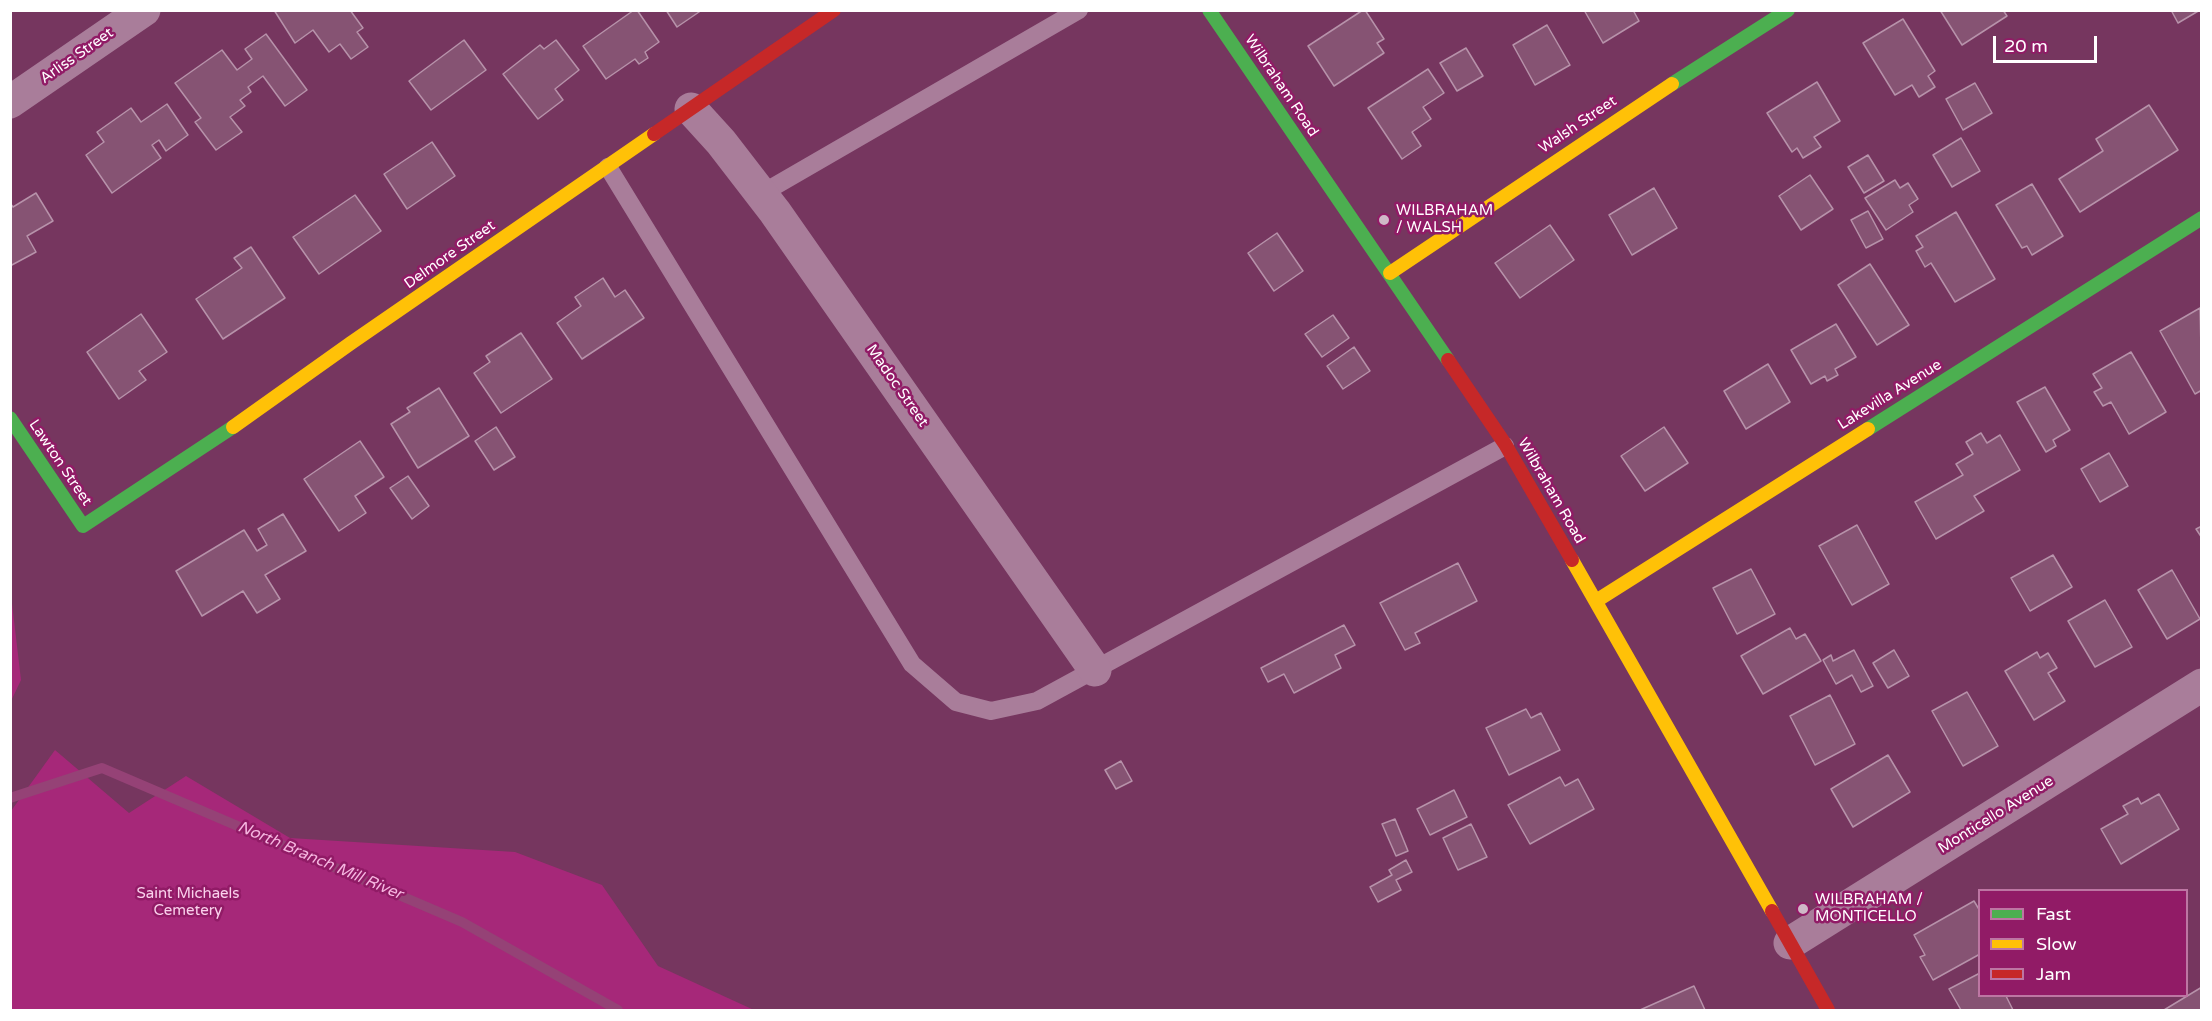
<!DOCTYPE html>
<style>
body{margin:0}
#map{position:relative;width:2212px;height:1021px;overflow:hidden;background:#76365f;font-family:"Varela Round",sans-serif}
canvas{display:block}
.frame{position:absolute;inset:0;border:12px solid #fff;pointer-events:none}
.legend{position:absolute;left:1978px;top:889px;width:210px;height:108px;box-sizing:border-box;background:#911b66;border:2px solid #bd76a3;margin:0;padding:8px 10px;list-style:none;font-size:18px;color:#fff}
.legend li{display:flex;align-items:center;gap:12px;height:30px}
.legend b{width:30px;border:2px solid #bd76a3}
.scale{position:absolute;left:1993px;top:36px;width:104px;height:27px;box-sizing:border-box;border:3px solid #fff;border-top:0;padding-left:8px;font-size:18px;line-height:21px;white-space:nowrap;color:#fff;-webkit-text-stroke:4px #911b66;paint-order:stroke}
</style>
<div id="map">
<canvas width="2212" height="1021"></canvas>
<div class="frame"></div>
<ul class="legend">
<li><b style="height:8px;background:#4caf50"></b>Fast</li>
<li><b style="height:8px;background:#ffc107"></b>Slow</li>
<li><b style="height:8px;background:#c62828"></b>Jam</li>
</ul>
<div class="scale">20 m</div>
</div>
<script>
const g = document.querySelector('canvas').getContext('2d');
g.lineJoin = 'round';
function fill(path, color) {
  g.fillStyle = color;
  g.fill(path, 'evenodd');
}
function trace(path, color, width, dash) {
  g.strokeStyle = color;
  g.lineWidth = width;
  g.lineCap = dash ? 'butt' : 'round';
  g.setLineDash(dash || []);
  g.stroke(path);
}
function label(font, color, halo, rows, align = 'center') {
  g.font = font + ' "Varela Round",sans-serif';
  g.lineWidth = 5;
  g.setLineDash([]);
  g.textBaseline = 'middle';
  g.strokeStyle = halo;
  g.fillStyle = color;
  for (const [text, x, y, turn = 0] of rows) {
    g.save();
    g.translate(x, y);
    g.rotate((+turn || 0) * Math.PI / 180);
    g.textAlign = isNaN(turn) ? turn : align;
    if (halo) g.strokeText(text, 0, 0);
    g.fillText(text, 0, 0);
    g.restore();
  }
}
const green = new Path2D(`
 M11,595L21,680L11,701H10Z
 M55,750L129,813L186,776L290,838L515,852L602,885L658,966L754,1010H11V811Z`);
const stream = new Path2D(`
 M10,798L102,768L462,922L618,1010`);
const building = new Path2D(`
 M274,10H350L363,28L357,32L368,47L351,59L340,44L329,52L313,30L295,43Z
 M634,10H637L659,42L645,52L648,58L639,64L635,59L606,79L583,46Z
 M666,10H702L677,27Z
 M1363,10H1365L1384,39L1377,43L1384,53L1334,86L1308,46Z
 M1584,10H1633L1639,21L1603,43Z
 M1940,10H2003L2007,16L1962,45Z
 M2171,10H2200L2178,23Z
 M1903,19L1935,71L1928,76L1935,87L1919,97L1912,85L1895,95L1863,43Z
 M1547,25L1570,65L1535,85L1513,45Z
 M266,34L307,90L285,106L263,76L248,87L251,92L240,100L245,106L230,117L242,132L216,150L195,122L201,118L175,83L222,50L237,70L252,59L245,49Z
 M464,40L486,70L431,110L409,81Z
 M556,40L579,70L555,89L563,100L538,119L503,74L540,45L544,49Z
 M1466,48L1483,76L1457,91L1440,63Z
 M1428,69L1444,93L1423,107L1431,119L1412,132L1421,146L1402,159L1368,108Z
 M1817,82L1840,121L1814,137L1821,147L1803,158L1797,148L1792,152L1767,113Z
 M1975,83L1992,113L1963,130L1946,99Z
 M167,104L188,135L166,151L159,140L152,145L161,158L112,193L86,155L104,142L97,132L131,108L141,122Z
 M2149,105L2178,150L2080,212L2059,179L2103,151L2096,139Z
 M1961,138L1980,171L1952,187L1933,155Z
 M432,142L455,176L407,209L384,174Z
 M1868,155L1884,181L1864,193L1848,167Z
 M1810,175L1833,209L1801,230L1779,196Z
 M1895,180L1900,188L1908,183L1918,199L1909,205L1913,212L1886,230L1865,198Z
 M2032,184L2063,236L2032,255L2027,246L2022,248L1996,205Z
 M1654,188L1677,228L1632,255L1609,215Z
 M36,193L53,221L27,236L36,252L10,266V203L13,207Z
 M355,195L381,231L319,274L293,237Z
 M1868,211L1883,239L1866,248L1851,220Z
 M1956,212L1995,279L1955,302L1931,263L1925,267L1916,251L1923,247L1916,236Z
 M1550,225L1574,260L1520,298L1495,263Z
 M1277,233L1303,271L1274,291L1248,253Z
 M251,247L285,298L223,339L196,299L242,268L234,258Z
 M1870,264L1909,325L1877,345L1838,285Z
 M603,278L615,297L625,290L644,318L582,359L557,323L581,306L575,297Z
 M2200,308L2202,390L2195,394L2160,331Z
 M141,314L167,352L139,371L146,380L119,399L87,352Z
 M1333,315L1349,338L1322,357L1305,334Z
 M1836,324L1856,357L1835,369L1838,375L1827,381L1825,376L1811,384L1791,350Z
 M521,333L552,379L501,413L474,373L490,362L486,356Z
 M1354,347L1370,371L1343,389L1327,366Z
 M2131,352L2166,412L2129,434L2111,402L2103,406L2094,392L2102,388L2093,374Z
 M1768,364L1790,402L1746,429L1724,391Z
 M2045,387L2070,430L2053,440L2056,446L2046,452L2017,402Z
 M439,388L469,436L418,468L391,424L410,412L407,408Z
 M496,427L515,457L494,470L475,441Z
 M1664,427L1688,463L1645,491L1621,456Z
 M1981,433L1987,443L2000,435L2020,470L1974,496L1984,511L1936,539L1915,502L1963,475L1956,464L1973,454L1966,442Z
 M360,441L384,477L355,496L366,513L339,531L304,479Z
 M2109,453L2128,486L2100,502L2081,469Z
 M408,476L429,506L412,519L390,488Z
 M283,514L306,551L265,575L280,599L257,613L243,591L202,616L176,571L244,530L257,551L267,545L258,529Z
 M1857,525L1889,584L1852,605L1819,546Z
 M2202,526V538L2196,529Z
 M2053,555L2072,587L2030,611L2011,578Z
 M1458,563L1477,601L1415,633L1420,643L1405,650L1380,603Z
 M1751,569L1775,614L1737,634L1713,588Z
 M2172,570L2200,619L2167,639L2138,590Z
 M2105,600L2132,647L2095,667L2068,621Z
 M1344,625L1355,645L1335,655L1341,668L1294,693L1284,674L1268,682L1261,668Z
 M1790,628L1796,639L1805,634L1821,661L1763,694L1741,656Z
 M1854,650L1873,686L1861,692L1852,675L1836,684L1823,660L1831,655L1833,661Z
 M1894,650L1909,676L1888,688L1873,663Z
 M2037,652L2040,658L2048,653L2057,668L2048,673L2065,701L2034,720L2005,671Z
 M1967,692L1998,746L1963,766L1932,711Z
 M1830,695L1855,744L1815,765L1790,716Z
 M1526,709L1531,718L1541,713L1560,750L1509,775L1486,728Z
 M1888,755L1910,792L1853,827L1831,789Z
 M1121,761L1132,781L1116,789L1105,770Z
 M1560,777L1565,786L1578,779L1594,809L1530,844L1508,805Z
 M1454,790L1467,817L1430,835L1417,809Z
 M2159,794L2179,829L2121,864L2101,829L2128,814L2123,806L2138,798L2141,804Z
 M1395,819L1408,851L1396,856L1382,824Z
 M1471,824L1487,857L1458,870L1443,838Z
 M1406,860L1412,872L1396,880L1401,890L1378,902L1370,887L1392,875L1389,870Z
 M1974,901L1980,911V954L1933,980L1920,957L1925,955L1914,935Z
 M1980,973V996H2006L2013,1010H1961L1949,989Z
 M1694,986L1705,1010H1640Z
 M2202,987V1010H2164Z`);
const lane = new Path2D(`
 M608,167L912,664L956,702L991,711L1037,701L1505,446
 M761,194L1079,10`);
const street = new Path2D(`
 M10,102L144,10
 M691,109L721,142L775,212L1095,670
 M1790,943L2202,685`);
const fast = new Path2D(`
 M1209,10L1448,360
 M1672,84L1788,10
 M10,418L83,526L233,427
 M1868,429L2202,218`);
const slow = new Path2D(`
 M1390,273L1672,84
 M233,427L351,343L654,134
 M1572,560L1772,911
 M1596,601L1868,429`);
const jam = new Path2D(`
 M654,134L834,10
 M1448,360L1505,444L1572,560
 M1772,911L1828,1010`);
const markers = [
 [1384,220,6,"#cfb9c7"],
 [1803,909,6,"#cfb9c7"]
];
const streetNames = [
 ["Arliss Street",77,56,-35],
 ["Wilbraham Road",1281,86,56],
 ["Walsh Street",1578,125,-34],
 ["Delmore Street",450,255,-35],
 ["Madoc Street",897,386,55],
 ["Lakevilla Avenue",1890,395,-32],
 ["Lawton Street",60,463,56],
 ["Wilbraham Road",1551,491,60],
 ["Monticello Avenue",1996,815,-32]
];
const poiNames = [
 ["WILBRAHAM",1396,211],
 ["/ WALSH",1396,228],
 ["WILBRAHAM /",1815,900],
 ["MONTICELLO",1815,917]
];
const parkNames = [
 ["Saint Michaels",188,894],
 ["Cemetery",188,911]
];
const waterNames = [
 ["North Branch Mill River",320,861,23]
];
fill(green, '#a62879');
trace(stream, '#954276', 10);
fill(building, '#865373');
trace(building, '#b792aa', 1.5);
trace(lane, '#a97d9a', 18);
trace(street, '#a97d9a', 33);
trace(fast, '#4caf50', 14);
trace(slow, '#ffc107', 14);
trace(jam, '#c62828', 14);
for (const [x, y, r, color] of markers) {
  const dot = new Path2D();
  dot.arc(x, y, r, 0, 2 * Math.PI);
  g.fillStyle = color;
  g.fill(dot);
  trace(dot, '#911b66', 2);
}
label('15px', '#fff', '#911b66', streetNames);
label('15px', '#fff', '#911b66', poiNames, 'left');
label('15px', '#fad1ec', '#911b66', parkNames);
label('italic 16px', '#f6b6e0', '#911b66', waterNames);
</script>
